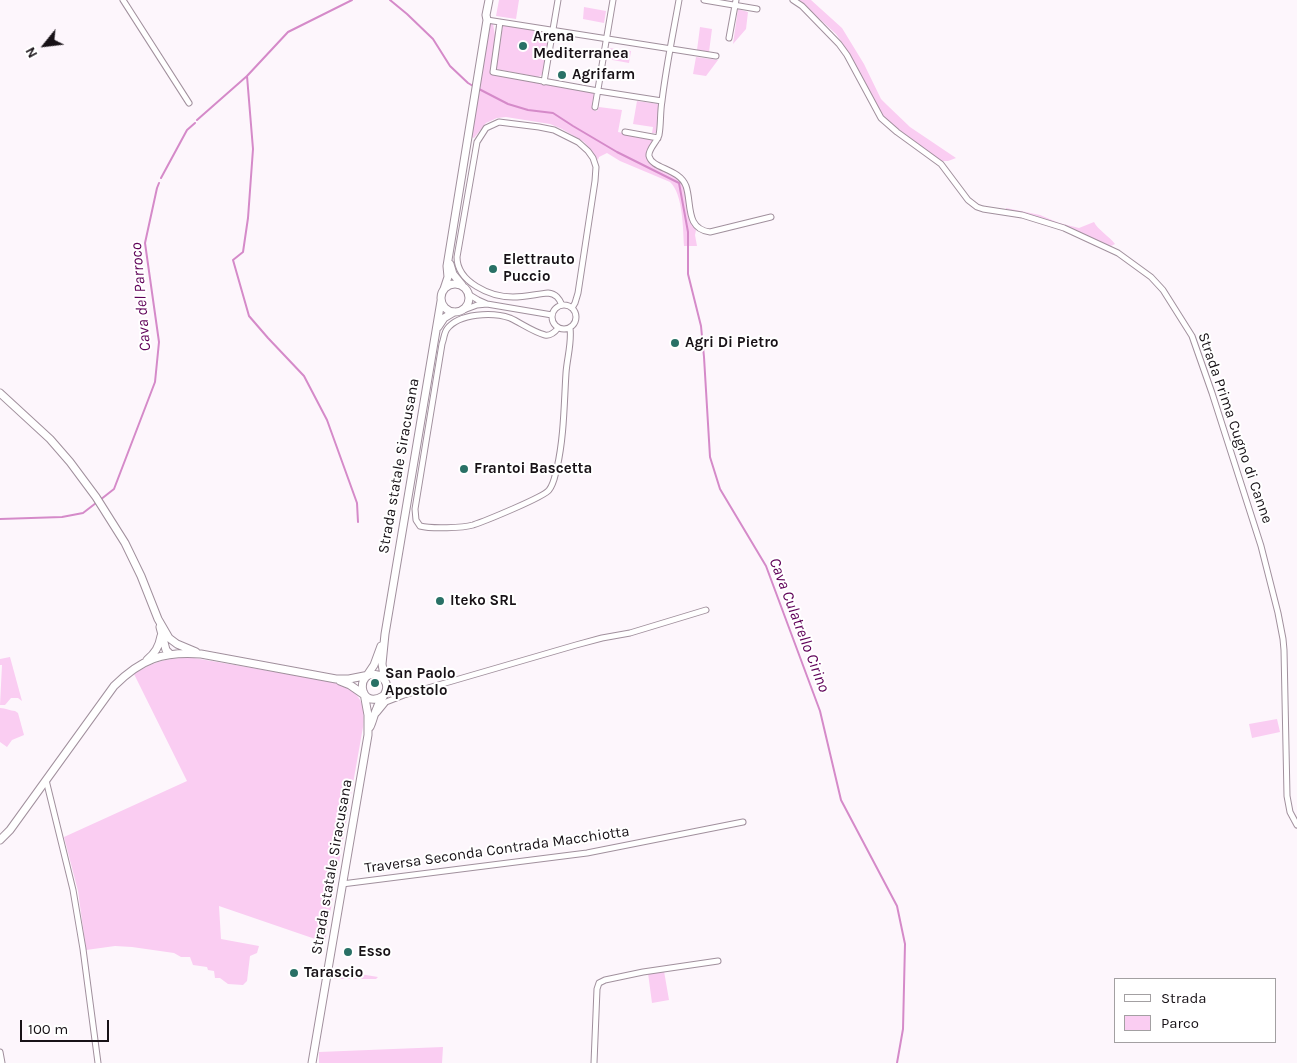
<!DOCTYPE html>
<style>
body{margin:0}
#map{position:relative;width:1297px;height:1063px;overflow:hidden;background:#fdf6fc;font-family:Karla,sans-serif}
canvas{display:block}
.legend{position:absolute;left:1114px;top:978px;width:162px;height:65px;box-sizing:border-box;background:#fff;border:1px solid #a3a0a2;margin:0;padding:6px 9px;list-style:none;font-size:15px;color:#181217}
.legend li{display:flex;align-items:center;gap:10px;height:25px}
.legend b{width:25px;border:1px solid #a3a0a2}
.north{position:absolute;left:20px;top:20px;width:50px;height:50px;-webkit-text-stroke:4px #fff;paint-order:stroke;rotate:241deg;font-size:14px;font-weight:700;line-height:20px;text-align:center;color:#181217}
.north::after{content:'';display:block;margin:auto;width:18px;height:22px;background:#181217;clip-path:polygon(50% 0,100% 100%,50% 72%,0 100%)}
.scale{position:absolute;left:20px;top:1020px;width:89px;height:22px;box-sizing:border-box;border:2px solid #181217;border-top:0;padding-left:6px;font-size:15px;line-height:18px;white-space:nowrap;color:#181217;-webkit-text-stroke:4px #fff;paint-order:stroke}
</style>
<div id="map">
<canvas width="1297" height="1063"></canvas>
<ul class="legend">
<li><b style="height:6px;background:#fff"></b>Strada</li>
<li><b style="height:14px;background:#facdf2"></b>Parco</li>
</ul>
<div class="north">N</div>
<div class="scale">100 m</div>
</div>
<script>
const g = document.querySelector('canvas').getContext('2d');
g.lineJoin = 'round';
function fill(path, color) {
  g.fillStyle = color;
  g.fill(path, 'evenodd');
}
function trace(path, color, width, dash) {
  g.strokeStyle = color;
  g.lineWidth = width;
  g.lineCap = dash ? 'butt' : 'round';
  g.setLineDash(dash || []);
  g.stroke(path);
}
function label(font, color, halo, rows, align = 'center') {
  g.font = font + ' Karla,sans-serif';
  g.lineWidth = 4;
  g.setLineDash([]);
  g.textBaseline = 'middle';
  g.strokeStyle = halo;
  g.fillStyle = color;
  for (const [text, x, y, turn = 0] of rows) {
    g.save();
    g.translate(x, y);
    g.rotate((+turn || 0) * Math.PI / 180);
    g.textAlign = isNaN(turn) ? turn : align;
    if (halo) g.strokeText(text, 0, 0);
    g.fillText(text, 0, 0);
    g.restore();
  }
}
const green = new Path2D(`
 M499,0H519L516,19L496,16Z
 M799,0H811L842,28L864,64L881,99L887,105L910,127L956,158L948,161H941L893,127L883,116L858,69L841,41L836,34Z
 M584,7L606,11L604,23L583,19Z
 M738,9L748,12L746,29L733,44Z
 M490,23L493,24L495,35V44L491,74L594,93L592,105L594,110L597,111L599,107L622,110L618,132L654,140L648,158C657,164 674,172 681,181C690,194 683,215 696,230L695,235L697,246H684C683,228 683,194 670,182L620,161L607,153L599,157L598,160L584,142L562,129L550,124L506,117L497,118L486,123L474,138L471,137Z
 M503,25L549,33L542,75L538,77L496,69Z
 M700,27L712,29L709,52L697,50Z
 M609,48L631,51L629,63L607,59Z
 M696,57L718,60L706,76L693,74Z
 M637,101L659,104L656,133H652L653,127L633,124Z
 M1006,208L1040,215L1059,223L1079,228L1094,222C1098,230 1109,236 1115,244L1111,246L1105,245L1061,225L1029,214L1006,210Z
 M10,657L22,701L18,698H11L5,705H0L2,665H0V659Z
 M181,658H194L334,682C359,692 366,700 363,727L325,942L321,941L219,906L221,939L259,946L257,953L250,956L247,981L243,985L228,984L220,978H215L214,971L208,970L207,967L193,965L190,957H181L174,953L132,947L115,946L86,950L78,891L64,837L187,781L134,674C149,664 163,659 181,658Z
 M0,708C6,708 10,711 15,711L18,713L24,735L12,740L7,747L0,742Z
 M1277,719L1280,732L1252,738L1249,724Z
 M342,971L378,977L376,979H330V976Z
 M664,971L669,1000L652,1003L648,973Z
 M443,1047L442,1063H319V1052Z`);
const stream = new Path2D(`
 M390,0L407,14L433,39L450,66L468,83L473,86
 M247,76L253,149L248,218L243,252L233,260L249,316L268,338L304,376L327,420L357,503L358,522
 M477,88L508,104L528,110L553,113L573,126L617,152L679,183L688,232V274L701,326L704,357L710,457L720,489L766,566L820,711L841,800L897,906L905,944L903,1029L897,1063
 M197,120L247,76L288,32L352,0
 M161,178L187,130L195,123
 M100,500L114,489L155,382L159,342L145,243L157,188L159,183
 M0,519L62,517L83,513L96,503`);
const street = new Path2D(`
 M123,0L189,103
 M679,0C673,34 666,67 662,101C660,112 661,125 659,135C657,142 648,149 649,156C652,169 679,168 686,186C692,203 685,229 710,232L771,217
 M704,0L757,9
 M793,0L802,6L839,44L847,55L881,118L897,132L941,164L968,200L977,207L983,209L1022,215L1064,228L1118,253L1151,277L1163,290L1192,336L1212,393L1261,546L1278,613L1283,639L1284,650L1287,796L1290,812L1297,825
 M487,20L716,56
 M500,22L493,72L598,91L662,101
 M729,38L736,0
 M544,82L558,0
 M595,107L613,0
 M625,132L658,138
 M468,294L478,300L487,304L552,315
 M552 317a12 12 0 1 1 24 0a12 12 0 1 1-24 0Z
 M562,305C559,298 556,294 548,293C537,294 525,297 513,297C490,297 457,282 457,257L477,142L486,128L499,122L539,127L554,130L578,142L588,151L593,158L596,167L595,181L578,293L575,303L572,308
 M461,311L477,305L487,304
 M558,328C555,332 551,336 545,335C533,332 521,323 510,318C493,312 459,313 447,329C444,333 444,339 442,344L415,509L416,520L420,526C431,529 463,528 473,525C485,521 544,497 549,490C554,484 555,475 557,468C564,437 564,405 566,373C567,358 572,343 570,328
 M386,685C390,691 394,694 401,694
 M377,713L386,702L404,695L576,645L602,638L630,633L706,610
 M46,780L73,890L83,949L98,1063
 M342,884L587,853L743,822
 M0,1052L2,1063
 M594,1063L597,989L599,983L605,980L643,972L718,961`);
const secondary = new Path2D(`
 M450,264L453,274L462,285
 M441 298a14 14 0 1 1 28 0a14 14 0 1 1-28 0Z
 M444,289L448,277L447,266L487,20L486,15L489,0
 M438,327L444,318L454,312
 M0,393L50,439L70,462L96,497L125,543L141,576L158,619L169,638L177,644L196,652
 M160,627L166,650L170,654
 M147,660C155,653 159,647 161,636
 M366,677L374,665L381,646
 M340,681L350,685L363,694
 M385,681L382,664L385,634L441,301
 M370,727C373,721 374,714 377,708C379,702 384,697 386,691C387,688 387,686 386,683C384,679 382,676 378,675C355,668 358,711 383,696
 M0,840L10,830L114,686C141,659 163,651 201,654L336,679H349L369,675
 M312,1063L368,735V715L364,693`);
const markers = [
 [523,46,5,"#297066"],
 [562,75,5,"#297066"],
 [493,269,5,"#297066"],
 [675,343,5,"#297066"],
 [464,469,5,"#297066"],
 [440,601,5,"#297066"],
 [375,683,5,"#297066"],
 [348,952,5,"#297066"],
 [294,973,5,"#297066"]
];
const poiNames = [
 ["Arena",533,37],
 ["Mediterranea",533,54],
 ["Agrifarm",572,75],
 ["Elettrauto",503,260],
 ["Puccio",503,277],
 ["Agri Di Pietro",685,343],
 ["Frantoi Bascetta",474,469],
 ["Iteko SRL",450,601],
 ["San Paolo",385,674],
 ["Apostolo",385,691],
 ["Esso",358,952],
 ["Tarascio",304,973]
];
const streetNames = [
 ["Strada Prima Cugno di Canne",1235,428,71],
 ["Strada statale Siracusana",399,466,-80],
 ["Traversa Seconda Contrada Macchiotta",497,850,-8],
 ["Strada statale Siracusana",332,867,-80]
];
const waterNames = [
 ["Cava del Parroco",141,297,-95],
 ["Cava Culatrello Cirino",799,625,69]
];
fill(green, '#facdf2');
trace(stream, '#d58ac9', 2);
trace(street, '#a1909d', 7);
trace(secondary, '#a1909d', 9);
trace(street, '#fff', 5);
trace(secondary, '#fff', 7);
for (const [x, y, r, color] of markers) {
  const dot = new Path2D();
  dot.arc(x, y, r, 0, 2 * Math.PI);
  g.fillStyle = color;
  g.fill(dot);
  trace(dot, '#fff', 2);
}
label('bold 15px', '#181217', '#fff', poiNames, 'left');
label('15px', '#181217', '#fff', streetNames);
label('italic 16px', '#5f0058', '#fff', waterNames);
</script>
